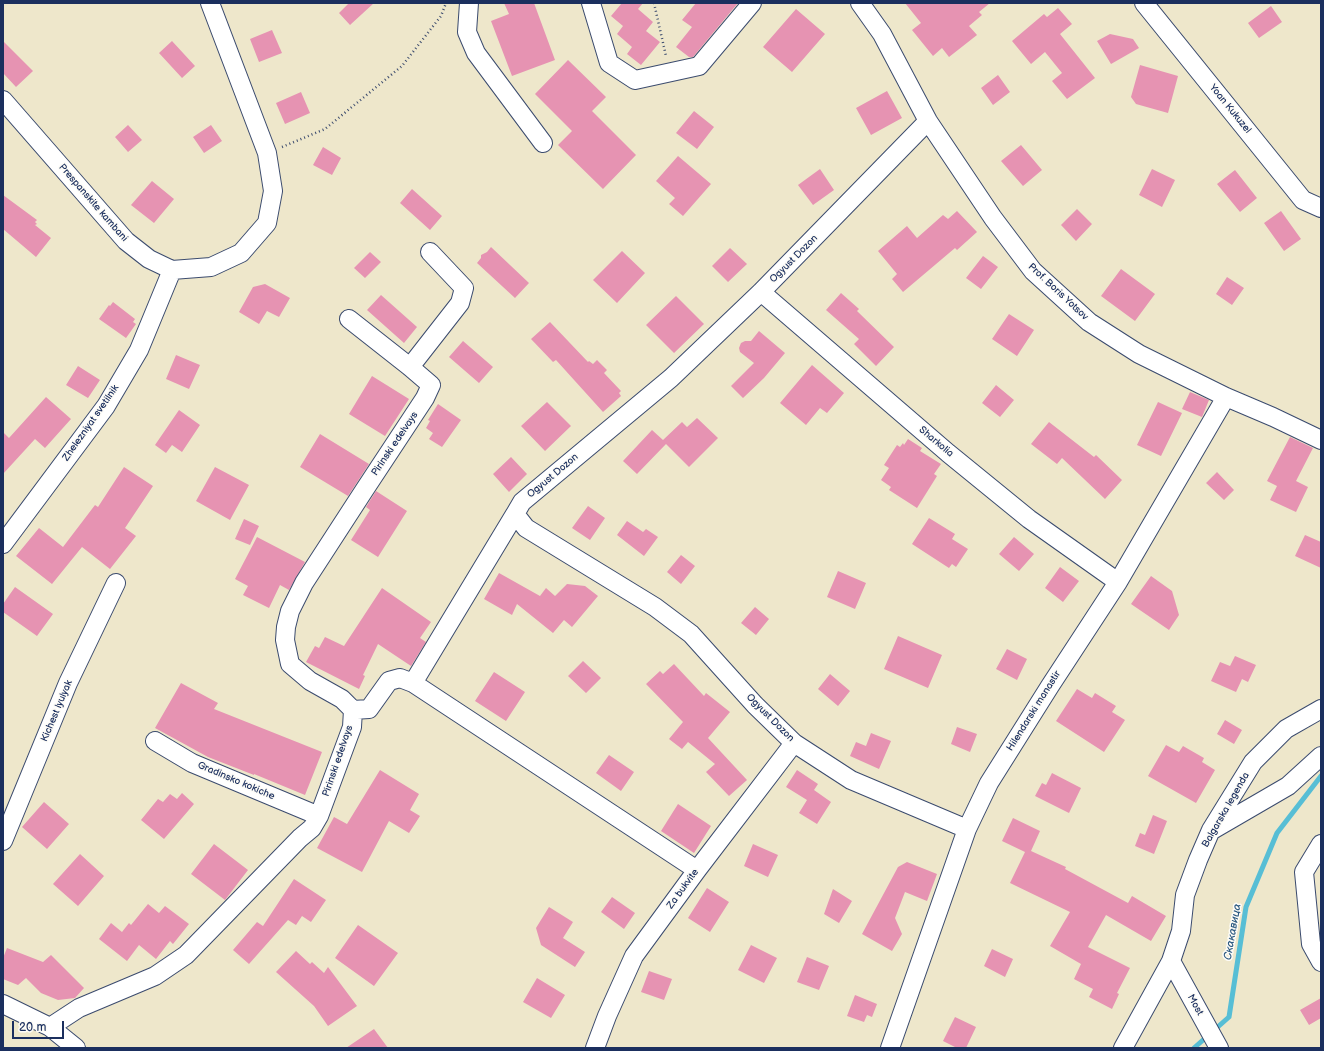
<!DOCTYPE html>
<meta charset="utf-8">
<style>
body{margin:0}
#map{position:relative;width:1324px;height:1051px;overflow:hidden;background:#eee7cb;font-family:"Balsamiq Sans",sans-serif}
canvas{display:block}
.frame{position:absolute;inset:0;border:4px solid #1b2f5e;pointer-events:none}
.scale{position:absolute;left:12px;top:1021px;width:52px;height:18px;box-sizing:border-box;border:2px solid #1b2f5e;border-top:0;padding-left:5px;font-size:12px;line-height:14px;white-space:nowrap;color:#1b2f5e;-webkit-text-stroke:3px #fdfcf7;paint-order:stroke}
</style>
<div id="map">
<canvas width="1324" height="1051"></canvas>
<div class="frame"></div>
<div class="scale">20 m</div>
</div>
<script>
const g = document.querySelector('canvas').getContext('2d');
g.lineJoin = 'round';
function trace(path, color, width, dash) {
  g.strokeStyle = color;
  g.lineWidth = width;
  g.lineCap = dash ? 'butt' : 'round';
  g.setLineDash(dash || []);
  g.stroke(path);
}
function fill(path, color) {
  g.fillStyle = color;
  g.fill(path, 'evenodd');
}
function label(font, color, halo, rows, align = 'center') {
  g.font = font + ' "Balsamiq Sans",sans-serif';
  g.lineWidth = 3;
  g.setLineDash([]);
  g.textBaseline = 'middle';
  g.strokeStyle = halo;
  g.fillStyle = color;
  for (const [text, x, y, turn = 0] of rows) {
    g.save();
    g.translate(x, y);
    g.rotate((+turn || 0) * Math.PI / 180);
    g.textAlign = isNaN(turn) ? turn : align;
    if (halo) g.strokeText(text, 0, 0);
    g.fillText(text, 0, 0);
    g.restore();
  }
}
const stream = new Path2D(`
 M1194,1048L1229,1017L1246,907L1277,833L1321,776`);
const building = new Path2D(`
 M349,3H374L350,25L339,13Z
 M504,3H534L555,60L512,76L491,21L509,14Z
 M622,3H643L638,9L653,22L646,31L660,42L641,65L627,54L632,47L617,34L623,26L611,16Z
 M696,3H738L693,57H689L676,47L692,27L682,20Z
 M905,3H990L979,12L982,15L969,26L977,35L949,57L942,48L933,56L912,30L921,23Z
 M1271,6L1282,22L1259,38L1248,23Z
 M1058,8L1072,24L1060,34L1095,78L1067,99L1052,81L1062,73L1045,52L1031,64L1012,41L1044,14L1047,17Z
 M796,9L825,34L792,72L763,47Z
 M272,30L282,53L259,62L250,39Z
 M1110,34L1133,39L1139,48L1111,64L1097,41Z
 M3,41L33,71L16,87L3,73Z
 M172,41L195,66L182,78L159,53Z
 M568,60L606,97L592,111L636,155L603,189L558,145L572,131L535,94Z
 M1140,65L1178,76L1168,113L1136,104L1131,97Z
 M998,75L1010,92L993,105L981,88Z
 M887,91L902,118L871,135L856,108Z
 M301,92L310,113L285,124L276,103Z
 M694,111L714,127L697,149L676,133Z
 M128,125L142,140L128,152L115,137Z
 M211,125L222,141L204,153L193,137Z
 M1021,145L1042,170L1023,186L1001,161Z
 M323,147L341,158L332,175L313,165Z
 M678,156L711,184L683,216L669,204L675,198L656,181Z
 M820,169L834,190L813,205L798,185Z
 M1152,169L1175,180L1162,207L1139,195Z
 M1235,170L1257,198L1240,212L1217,184Z
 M152,181L174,199L154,223L131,205Z
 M412,189L442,216L430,230L400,203Z
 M3,195L37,220L35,222L37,224L35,225L51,238L36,257L3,229Z
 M1077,209L1092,224L1076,241L1061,225Z
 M957,211L977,232L957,250L955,248L903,292L892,279L897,274L878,251L907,226L917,238L943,215L948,219Z
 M1281,211L1301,239L1284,251L1264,223Z
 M491,247L529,283L515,298L477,263L481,258V255L487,252Z
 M730,248L747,264L728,282L712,266Z
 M622,251L645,273L617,303L593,280Z
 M370,252L381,262L365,278L354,268Z
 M983,256L998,267L981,289L966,278Z
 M1121,269L1155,294L1135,321L1101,296Z
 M1227,277L1244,288L1232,305L1216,294Z
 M265,284L290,298L279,317L267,311L259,324L239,312L253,287Z
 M841,293L859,309L857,311L894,347L876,366L854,344L859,339L826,310Z
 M381,295L417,327L404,343L367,310Z
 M676,296L704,324L674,353L646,325Z
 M113,302L135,319L133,322L136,324L126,338L99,319L109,305L110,306Z
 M1009,314L1034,330L1017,356L992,339Z
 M550,322L588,362L589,361L593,364L597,360L607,370L604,373L621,391L619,393L621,396L603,412L556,360L553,362L531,339Z
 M759,331L785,353L764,378L743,398L731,386L754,363L740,352L739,348L741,343L745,341H751Z
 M463,341L493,367L479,383L449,357Z
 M176,355L200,365L189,389L166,379Z
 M812,365L844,393L827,413L820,408L806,425L780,403Z
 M78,366L100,380L88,398L66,385Z
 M372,376L409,399L385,436L349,414Z
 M996,385L1014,400L1000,417L982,403Z
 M1190,392L1209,400L1202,417L1182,409Z
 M46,397L71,419L45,448L35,439L3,474V432L9,438Z
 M547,402L571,426L545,451L521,426Z
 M1158,402L1182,413L1161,456L1137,445Z
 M438,404L461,420L442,447L429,439L433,433L426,428L430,421L428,420Z
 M179,410L200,425L182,452L172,445L166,453L155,445Z
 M697,418L718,438L689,467L666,444L637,474L623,461L652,430L663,440L682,422L687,427Z
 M1049,422L1094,457L1096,455L1122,480L1105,499L1062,458L1057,464L1031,444Z
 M320,434L369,464L348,496L300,467Z
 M1290,437L1313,448L1296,481L1308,487L1296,512L1270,500L1277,486L1267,481Z
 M908,439L922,448L920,451L941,464L934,474L937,476L917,508L889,490L891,487L881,480L889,468L884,465L897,445L900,447L903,443L904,445Z
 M511,457L527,474L509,492L493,474Z
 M124,467L153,486L125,528L136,536L110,569L82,547L52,584L16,556L39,528L63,547L95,505L98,507Z
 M215,467L249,485L230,520L196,501Z
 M1217,472L1234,490L1224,500L1206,483Z
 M376,491L407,511L378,557L351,540L370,510L366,507Z
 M588,506L605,518L590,540L572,528Z
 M929,518L955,534L952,539L968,549L956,567L952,564L949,568L912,544Z
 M244,519L259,526L250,545L235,539Z
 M627,521L643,532L646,529L658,537L644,556L617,535Z
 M1305,535L1321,542V568L1295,556Z
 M257,537L305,562L289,590L280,585L269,608L243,595L248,586L235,579Z
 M1014,537L1034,554L1019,571L999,554Z
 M681,555L695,566L681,584L667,572Z
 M1060,567L1079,581L1063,602L1045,588Z
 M838,571L866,583L855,609L827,597Z
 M499,573L540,596L546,588L555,596L567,584L585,586L598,596L572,627L564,620L553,633L517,604L512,615L484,599Z
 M1151,576L1172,591L1179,615L1169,630L1131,604Z
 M15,587L53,614L37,636L3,612V604Z
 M382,588L431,622L420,638L426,642L411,666L378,644L363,675L365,676L359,689L306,662L315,646L319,648L325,637L344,646Z
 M755,607L769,619L756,635L741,623Z
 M898,636L942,655L928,688L884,669Z
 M1007,649L1027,659L1017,680L996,669Z
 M1235,656L1256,665L1248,682L1242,679L1236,692L1211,681L1220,662L1230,666Z
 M583,661L601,678L586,693L568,676Z
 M674,664L704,696L706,693L730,712L708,738L747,780L729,796L706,772L715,764L688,742L682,749L669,739L683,722L646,684L660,671L663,674Z
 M494,672L525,692L506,721L475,701Z
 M830,674L850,691L838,706L818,689Z
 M181,683L218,703L214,709L322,752L305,795L254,774V775L208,757L155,728Z
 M1077,689L1092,698L1095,693L1116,706L1112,712L1125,720L1104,752L1056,721Z
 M1225,720L1242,730L1234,744L1217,734Z
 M957,727L977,734L970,752L951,744Z
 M871,733L891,741L879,769L850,756L856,742L866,746Z
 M1166,745L1179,752L1183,746L1204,758L1202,762L1215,770L1196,803L1148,776Z
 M609,755L634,772L621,791L596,773Z
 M380,770L419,794L410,810L420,816L409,833L389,821L362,872L317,848L334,817L347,824Z
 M797,770L818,784L814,790L831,802L817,824L799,813L807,800L786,787Z
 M1052,773L1081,788L1069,813L1035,796L1042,783L1046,785Z
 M182,793L194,804L164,839L141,820L158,799L163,802L170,794L177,799Z
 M44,802L69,824L47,849L22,827Z
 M678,804L711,826L694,853L661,831Z
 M1153,815L1167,821L1154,854L1135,846L1140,833L1145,835Z
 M1013,818L1040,831L1031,851L1066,867L1065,869L1128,903L1132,896L1166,916L1151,941L1106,915L1088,947L1130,968L1117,993L1119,994L1112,1009L1089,997L1093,989L1074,979L1081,964L1050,946L1070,912L1010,883L1025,852L1002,841Z
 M214,844L248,870L225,900L191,874Z
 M753,844L778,855L768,877L744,866Z
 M80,854L104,876L78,906L53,884Z
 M907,862L937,874L927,901L905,892L895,918L902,934L892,951L862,934L898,867Z
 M294,879L326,900L311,922L302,916L296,925L288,920L249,964L233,950L257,922L263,926Z
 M707,888L729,902L710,932L688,918Z
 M833,889L852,901L839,923L824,914Z
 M612,897L635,913L624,929L601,912Z
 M148,904L159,913L165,906L189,924L173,944L170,941L156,959L139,945L127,961L99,939L111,923L122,932L129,923L131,925Z
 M549,907L573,922L563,938L585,952L575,967L541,945L536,928Z
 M358,925L398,953L374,986L335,958Z
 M751,945L777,958L764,983L738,970Z
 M7,948L43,962L51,955L84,988L75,998L58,1000L41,993L26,978L18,985L3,979V958Z
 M992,949L1013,959L1005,977L984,966Z
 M296,951L310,964L312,962L324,973L328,967L357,1006L328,1026L314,1006L276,972Z
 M807,957L829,966L819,990L797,982Z
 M649,971L672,979L664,1000L641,992Z
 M537,978L565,995L551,1018L523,1002Z
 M855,995L877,1004L872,1017L867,1015L864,1022L847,1016Z
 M1321,998V1018L1309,1025L1300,1010Z
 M955,1017L976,1027L966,1048H957L943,1041Z
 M374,1029L388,1048H346Z`);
const path = new Path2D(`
 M654,3L666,56
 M282,147L325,129L402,66L441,16L446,3`);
const minor = new Path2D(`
 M469,3L467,32L476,53L543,143
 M591,3L609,63L635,80L699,66L752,3
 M860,3L882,34L928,121L993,218L1033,271L1089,322L1139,354L1226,397L1273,417L1321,440
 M1144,3L1303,200L1321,208
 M3,100L126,241L149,259L172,270L211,267L241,253L267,223L273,191L267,153L210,3
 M928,121L761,292L671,378L522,502L515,514L526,528L655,607L691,634L755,705L794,743L851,780L967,829
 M761,292L948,453L1029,519L1118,582
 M349,319L410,367L431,385L425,398L365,489L304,583L290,611L286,627L285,640L290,664L310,681L342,699L353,710
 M410,367L460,303L464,288L430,252
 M3,544L106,406L139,350L172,270
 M413,683L515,514
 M353,710L369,709L389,681L400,678L413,683L697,870
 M155,741L192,763L319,816
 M1214,829L1288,786L1321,756
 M3,841L68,683L116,583
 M1321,844L1304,872L1311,944L1321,962
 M1171,961L1219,1048
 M3,1004L50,1027L76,1048
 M50,1027L79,1008L155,976L186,955L300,838L312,828L319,816L352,727L353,710
 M595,1048L607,1016L634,956L697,870L794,743
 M890,1048L967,829L989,783L1050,686L1118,582L1226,397
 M1123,1048L1171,961L1181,931L1185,895L1198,860L1211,830L1253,762L1286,729L1321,709`);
const streetNames = [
 ["Yoan Kukuzel",1230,109,51],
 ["Prespanskite kambani",93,203,49],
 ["Ogyust Dozon",794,259,-45],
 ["Prof. Boris Yotsov",1058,292,43],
 ["Zhelezniyat svetilnik",91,423,-55],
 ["Sharkolia",936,442,40],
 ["Pirinski edelvays",395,444,-56],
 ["Ogyust Dozon",553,476,-40],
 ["Kichest lyulyak",57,711,-67],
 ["Hilendarski manastir",1034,711,-58],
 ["Ogyust Dozon",770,718,45],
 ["Pirinski edelvays",338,761,-71],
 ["Gradinsko kokiche",236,781,23],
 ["Balgarska legenda",1226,810,-60],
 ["Za bukvite",683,889,-54],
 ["Most",1195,1005,61]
];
const waterNames = [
 ["Скакавица",1233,932,-80]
];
trace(stream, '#57bed5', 5);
fill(building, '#e693b2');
trace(minor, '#3b4b6e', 20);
trace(path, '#3b4b6e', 2.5, [1, 3]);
trace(minor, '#fff', 18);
label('10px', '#1b2f5e', '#fdfcf7', streetNames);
label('italic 11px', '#2d5a82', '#fdfcf7', waterNames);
</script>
